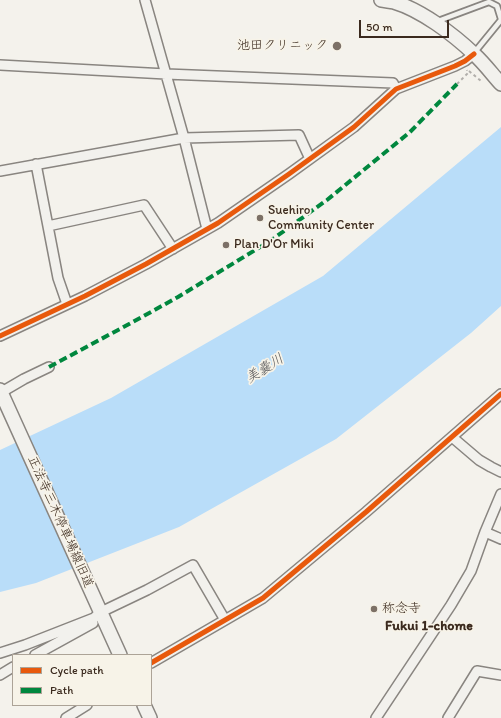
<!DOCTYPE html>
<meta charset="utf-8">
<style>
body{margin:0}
#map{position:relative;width:501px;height:718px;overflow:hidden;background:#f4f2ec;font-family:Itim,sans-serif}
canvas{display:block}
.legend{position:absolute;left:12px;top:654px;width:140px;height:52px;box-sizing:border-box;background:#f7f3e8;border:1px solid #aca397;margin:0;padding:5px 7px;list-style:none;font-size:12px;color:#3b2a1e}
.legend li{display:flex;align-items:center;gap:8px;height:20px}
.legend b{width:20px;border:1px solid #aca397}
.scale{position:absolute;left:359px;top:20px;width:90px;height:18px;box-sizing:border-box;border:2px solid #3b2a1e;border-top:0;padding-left:5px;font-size:12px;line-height:14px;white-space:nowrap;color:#3b2a1e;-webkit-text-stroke:3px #f7f3e8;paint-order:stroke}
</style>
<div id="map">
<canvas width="501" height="718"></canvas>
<ul class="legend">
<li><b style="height:5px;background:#e8590c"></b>Cycle path</li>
<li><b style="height:5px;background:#00873e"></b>Path</li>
</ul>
<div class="scale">50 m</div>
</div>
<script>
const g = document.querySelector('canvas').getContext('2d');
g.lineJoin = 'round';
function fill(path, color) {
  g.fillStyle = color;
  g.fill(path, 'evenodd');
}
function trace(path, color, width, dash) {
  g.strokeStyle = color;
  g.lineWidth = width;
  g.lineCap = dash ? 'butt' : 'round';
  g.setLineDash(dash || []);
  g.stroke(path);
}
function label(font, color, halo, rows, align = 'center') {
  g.font = font + ' Itim,"Klee One",sans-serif';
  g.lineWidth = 3.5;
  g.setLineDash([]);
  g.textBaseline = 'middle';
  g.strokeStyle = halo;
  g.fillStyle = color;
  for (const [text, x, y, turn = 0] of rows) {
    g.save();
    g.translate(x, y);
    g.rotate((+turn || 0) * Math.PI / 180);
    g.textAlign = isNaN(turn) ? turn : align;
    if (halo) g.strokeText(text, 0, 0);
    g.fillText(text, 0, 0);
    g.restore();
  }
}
const water = new Path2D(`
 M501,127V306L471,333L336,439L179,527L36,583L0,592V450L111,398L323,276Z`);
const path = new Path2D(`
 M469,71L481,81
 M457,84L468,73L467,70`);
const lane = new Path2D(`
 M438,21L489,2L497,6L501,19
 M474,53L501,20`);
const street = new Path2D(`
 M145,0L184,138L207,229
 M0,65L166,74L393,83L396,89
 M36,164L58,278L67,304
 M0,171L184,138L299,135L310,159
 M48,226L144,205L173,249
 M0,336L85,296L146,264L218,223L289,174L354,127L396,89L455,66L465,61L474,54
 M0,393L24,379L49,367
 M452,437L479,460L491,467L501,472
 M485,532L501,539
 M0,653L25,645L94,618L101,612L147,590L193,565L225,620
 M35,655L93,623
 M151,663L263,598L366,512L501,394
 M0,675L13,667
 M66,718L87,705
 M376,718L451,605L471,571L485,532L501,494
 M448,718L477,671L501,675`);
const secondary = new Path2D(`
 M381,0C385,1 390,1 394,2C421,10 453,34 474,54C484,63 492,74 501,84
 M0,390L120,655
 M144,705L150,718`);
const quiet = new Path2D(`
 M49,367L131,323L178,297L270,241L327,200L410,132L457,84`);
const cycleway = new Path2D(`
 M0,336L85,296L146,264L218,223L289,174L354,127L396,89L455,66L465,61L474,54
 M151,663L263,598L366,512L501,394`);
const markers = [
 [337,46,5,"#7c7066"],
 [260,218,4,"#7c7066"],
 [226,245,4,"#7c7066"],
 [374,609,4,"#7c7066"]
];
const poiNames = [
 ["池田クリニック",328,46,"right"],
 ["Suehiro",268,211],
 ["Community Center",268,226],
 ["Plan D'Or Miki",234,245],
 ["称念寺",382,609]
];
const streetNames = [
 ["正法寺三木停車場線旧道",60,522,66]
];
const waterNames = [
 ["美嚢川",265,369,-32]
];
const neighbourhoodNames = [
 ["Fukui 1-chome",429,626]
];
fill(water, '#b9ddf9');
trace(lane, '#898580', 8);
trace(street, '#898580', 12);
trace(secondary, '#898580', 16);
trace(path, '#b1aeaa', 2, [3, 3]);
trace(lane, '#f2f1ed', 4.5);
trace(street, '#f2f1ed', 9);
trace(secondary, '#f2f1ed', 13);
trace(quiet, '#00873e', 4, [8, 4]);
trace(cycleway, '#e8590c', 5);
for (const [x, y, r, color] of markers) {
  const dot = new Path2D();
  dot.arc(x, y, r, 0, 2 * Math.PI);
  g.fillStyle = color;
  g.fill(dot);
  trace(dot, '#f7f3e8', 1.5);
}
label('13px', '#3b2a1e', '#f7f3e8', poiNames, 'left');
label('13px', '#3b2a1e', '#f7f3e8', streetNames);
label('italic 14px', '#545456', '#f7f3e8', waterNames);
label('bold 14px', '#3b2a1e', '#f7f3e8', neighbourhoodNames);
</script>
